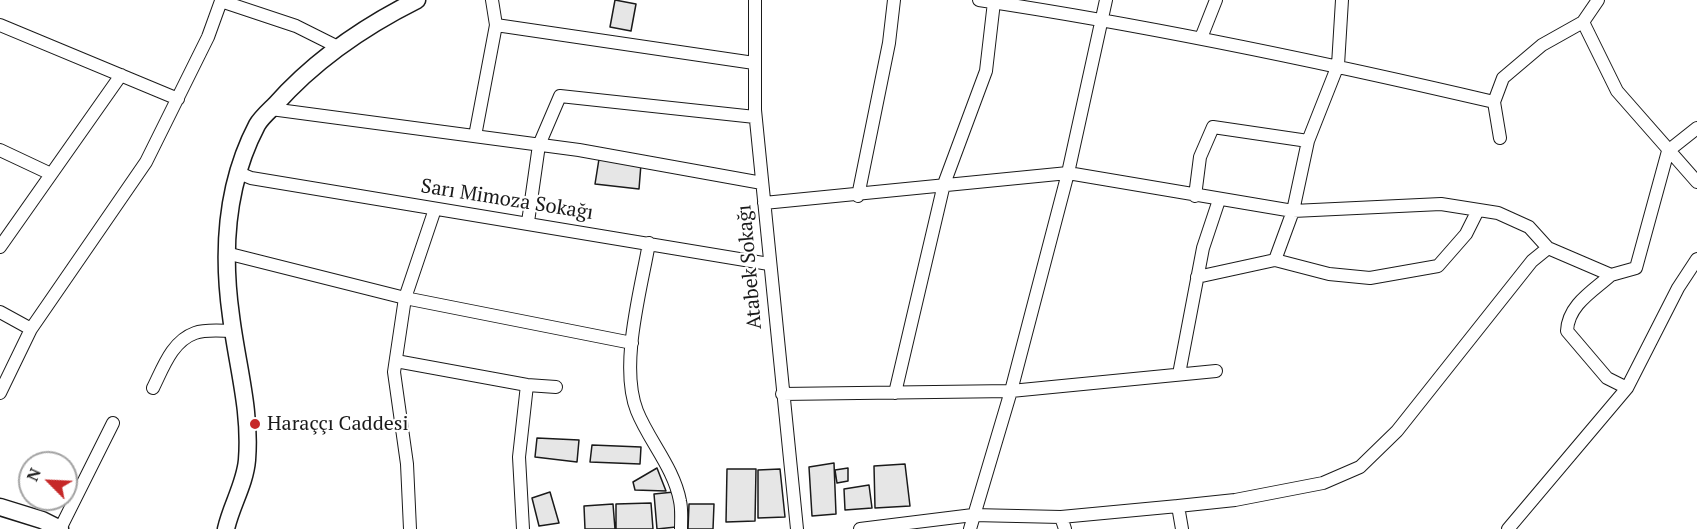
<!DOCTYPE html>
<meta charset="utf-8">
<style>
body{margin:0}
#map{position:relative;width:1697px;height:529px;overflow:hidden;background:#fff;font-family:"PT Serif",serif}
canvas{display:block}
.north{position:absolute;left:18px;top:451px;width:60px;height:60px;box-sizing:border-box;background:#fff;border:2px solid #a3a3a3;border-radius:50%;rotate:294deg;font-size:16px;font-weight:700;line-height:24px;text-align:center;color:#1a1a1a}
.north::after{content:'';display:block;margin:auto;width:21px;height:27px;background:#c62828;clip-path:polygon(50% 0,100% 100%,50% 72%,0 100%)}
</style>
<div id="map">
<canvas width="1697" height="529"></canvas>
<div class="north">N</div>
</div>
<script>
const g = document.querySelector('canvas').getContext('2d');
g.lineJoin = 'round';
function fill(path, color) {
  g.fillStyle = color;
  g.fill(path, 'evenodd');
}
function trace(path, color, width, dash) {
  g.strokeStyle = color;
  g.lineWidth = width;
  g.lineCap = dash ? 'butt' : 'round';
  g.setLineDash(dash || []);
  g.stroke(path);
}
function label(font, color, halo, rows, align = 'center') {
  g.font = font + ' "PT Serif",serif';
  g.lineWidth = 4.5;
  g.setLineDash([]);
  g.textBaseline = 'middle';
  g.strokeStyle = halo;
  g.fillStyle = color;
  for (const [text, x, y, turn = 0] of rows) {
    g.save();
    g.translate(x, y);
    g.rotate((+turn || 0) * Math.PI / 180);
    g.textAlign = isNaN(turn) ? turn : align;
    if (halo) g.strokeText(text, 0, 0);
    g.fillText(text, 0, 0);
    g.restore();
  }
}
const building = new Path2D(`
 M615,0L636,4L631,31L610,27Z
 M599,159L641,164L639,189L595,184Z
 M537,438L579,440L577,462L535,457Z
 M592,445L641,447L640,464L590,462Z
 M834,463L836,514L812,516L809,467Z
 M905,464L910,506L875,508L874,466Z
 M657,468L666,491L635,490L633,482Z
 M848,468V481L837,483L835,470Z
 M727,469H756L755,521L726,522Z
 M780,469L785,517L758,518V470Z
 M869,485L872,508L845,510L844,489Z
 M550,492L559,523L539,526L532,498Z
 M674,492L676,527L657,529L654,494Z
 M651,503L653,529H616V504Z
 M613,504L615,529H585L584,506Z
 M689,504H714L713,529H688Z`);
const street = new Path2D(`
 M492,0L496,25L754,63
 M755,0V110L797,529
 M979,0C1152,26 1323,62 1494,102
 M1583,22L1617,91L1697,182
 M0,25L178,99
 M1201,38L1216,0
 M271,109L579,150L762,183
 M475,136L496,25
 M1500,138L1494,102L1503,78L1542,45L1583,22L1598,0
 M0,150L51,174
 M239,173L251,178C424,207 597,234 769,264
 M858,196L889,43L894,0
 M1195,196L1200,157L1213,127L1308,141
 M764,203L1068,173L1293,211L1441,204L1498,213L1529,227L1548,248L1611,275L1636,268L1668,151L1697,128
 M528,222L539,145L560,96L755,117
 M649,243C641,290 619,366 637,411C649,441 674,468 680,501C682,510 681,520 681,529
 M0,247L121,75
 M226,253L405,298L632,343
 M1275,260L1293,211L1308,141L1338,65L1342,0
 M1611,275C1593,291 1568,305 1567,331L1607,378L1627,388
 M1197,277L1275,260L1329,274L1370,278L1438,266L1466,234L1478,210
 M0,312L31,329
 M396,361L527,385L556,387
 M1179,374L1203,248L1219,200
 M153,388C163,368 172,341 195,333C206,329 222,331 233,331
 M0,393L31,329L146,162L208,37L221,1L296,26L340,48
 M895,393L944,184L986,71L994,2
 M782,394L1011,391L1216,371
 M1178,506L1182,529
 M1061,517L1065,529
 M60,529L113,423
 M410,529L407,464L394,372L405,298L435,209
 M523,529L519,457L527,385
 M860,529L973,515L1061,517L1178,506L1235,500L1323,483L1360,467L1397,431L1532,261L1548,248
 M970,529L1011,391L1068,173L1106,0
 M1508,529L1627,388L1678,288L1697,259`);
const secondary = new Path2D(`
 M0,507L42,520L60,529
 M226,529C231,506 245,484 247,460C251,410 237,365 231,316C222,252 226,184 257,125C261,118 269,111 275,105C313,62 365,26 417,0`);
const markers = [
 [255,424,6,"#c62828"]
];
const streetNames = [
 ["Sarı Mimoza Sokağı",507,200,9],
 ["Atabek Sokağı",750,267,-95]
];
const poiNames = [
 ["Haraççı Caddesi",267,424]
];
fill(building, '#e6e6e6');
trace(building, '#1a1a1a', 1.5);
trace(street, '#1a1a1a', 14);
trace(secondary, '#1a1a1a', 19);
trace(street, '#fff', 12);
trace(secondary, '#fff', 16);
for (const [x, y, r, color] of markers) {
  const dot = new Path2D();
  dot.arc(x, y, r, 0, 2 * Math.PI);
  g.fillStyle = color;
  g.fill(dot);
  trace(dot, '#fff', 2);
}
label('20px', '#1a1a1a', '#fff', streetNames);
label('20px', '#1a1a1a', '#fff', poiNames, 'left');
</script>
